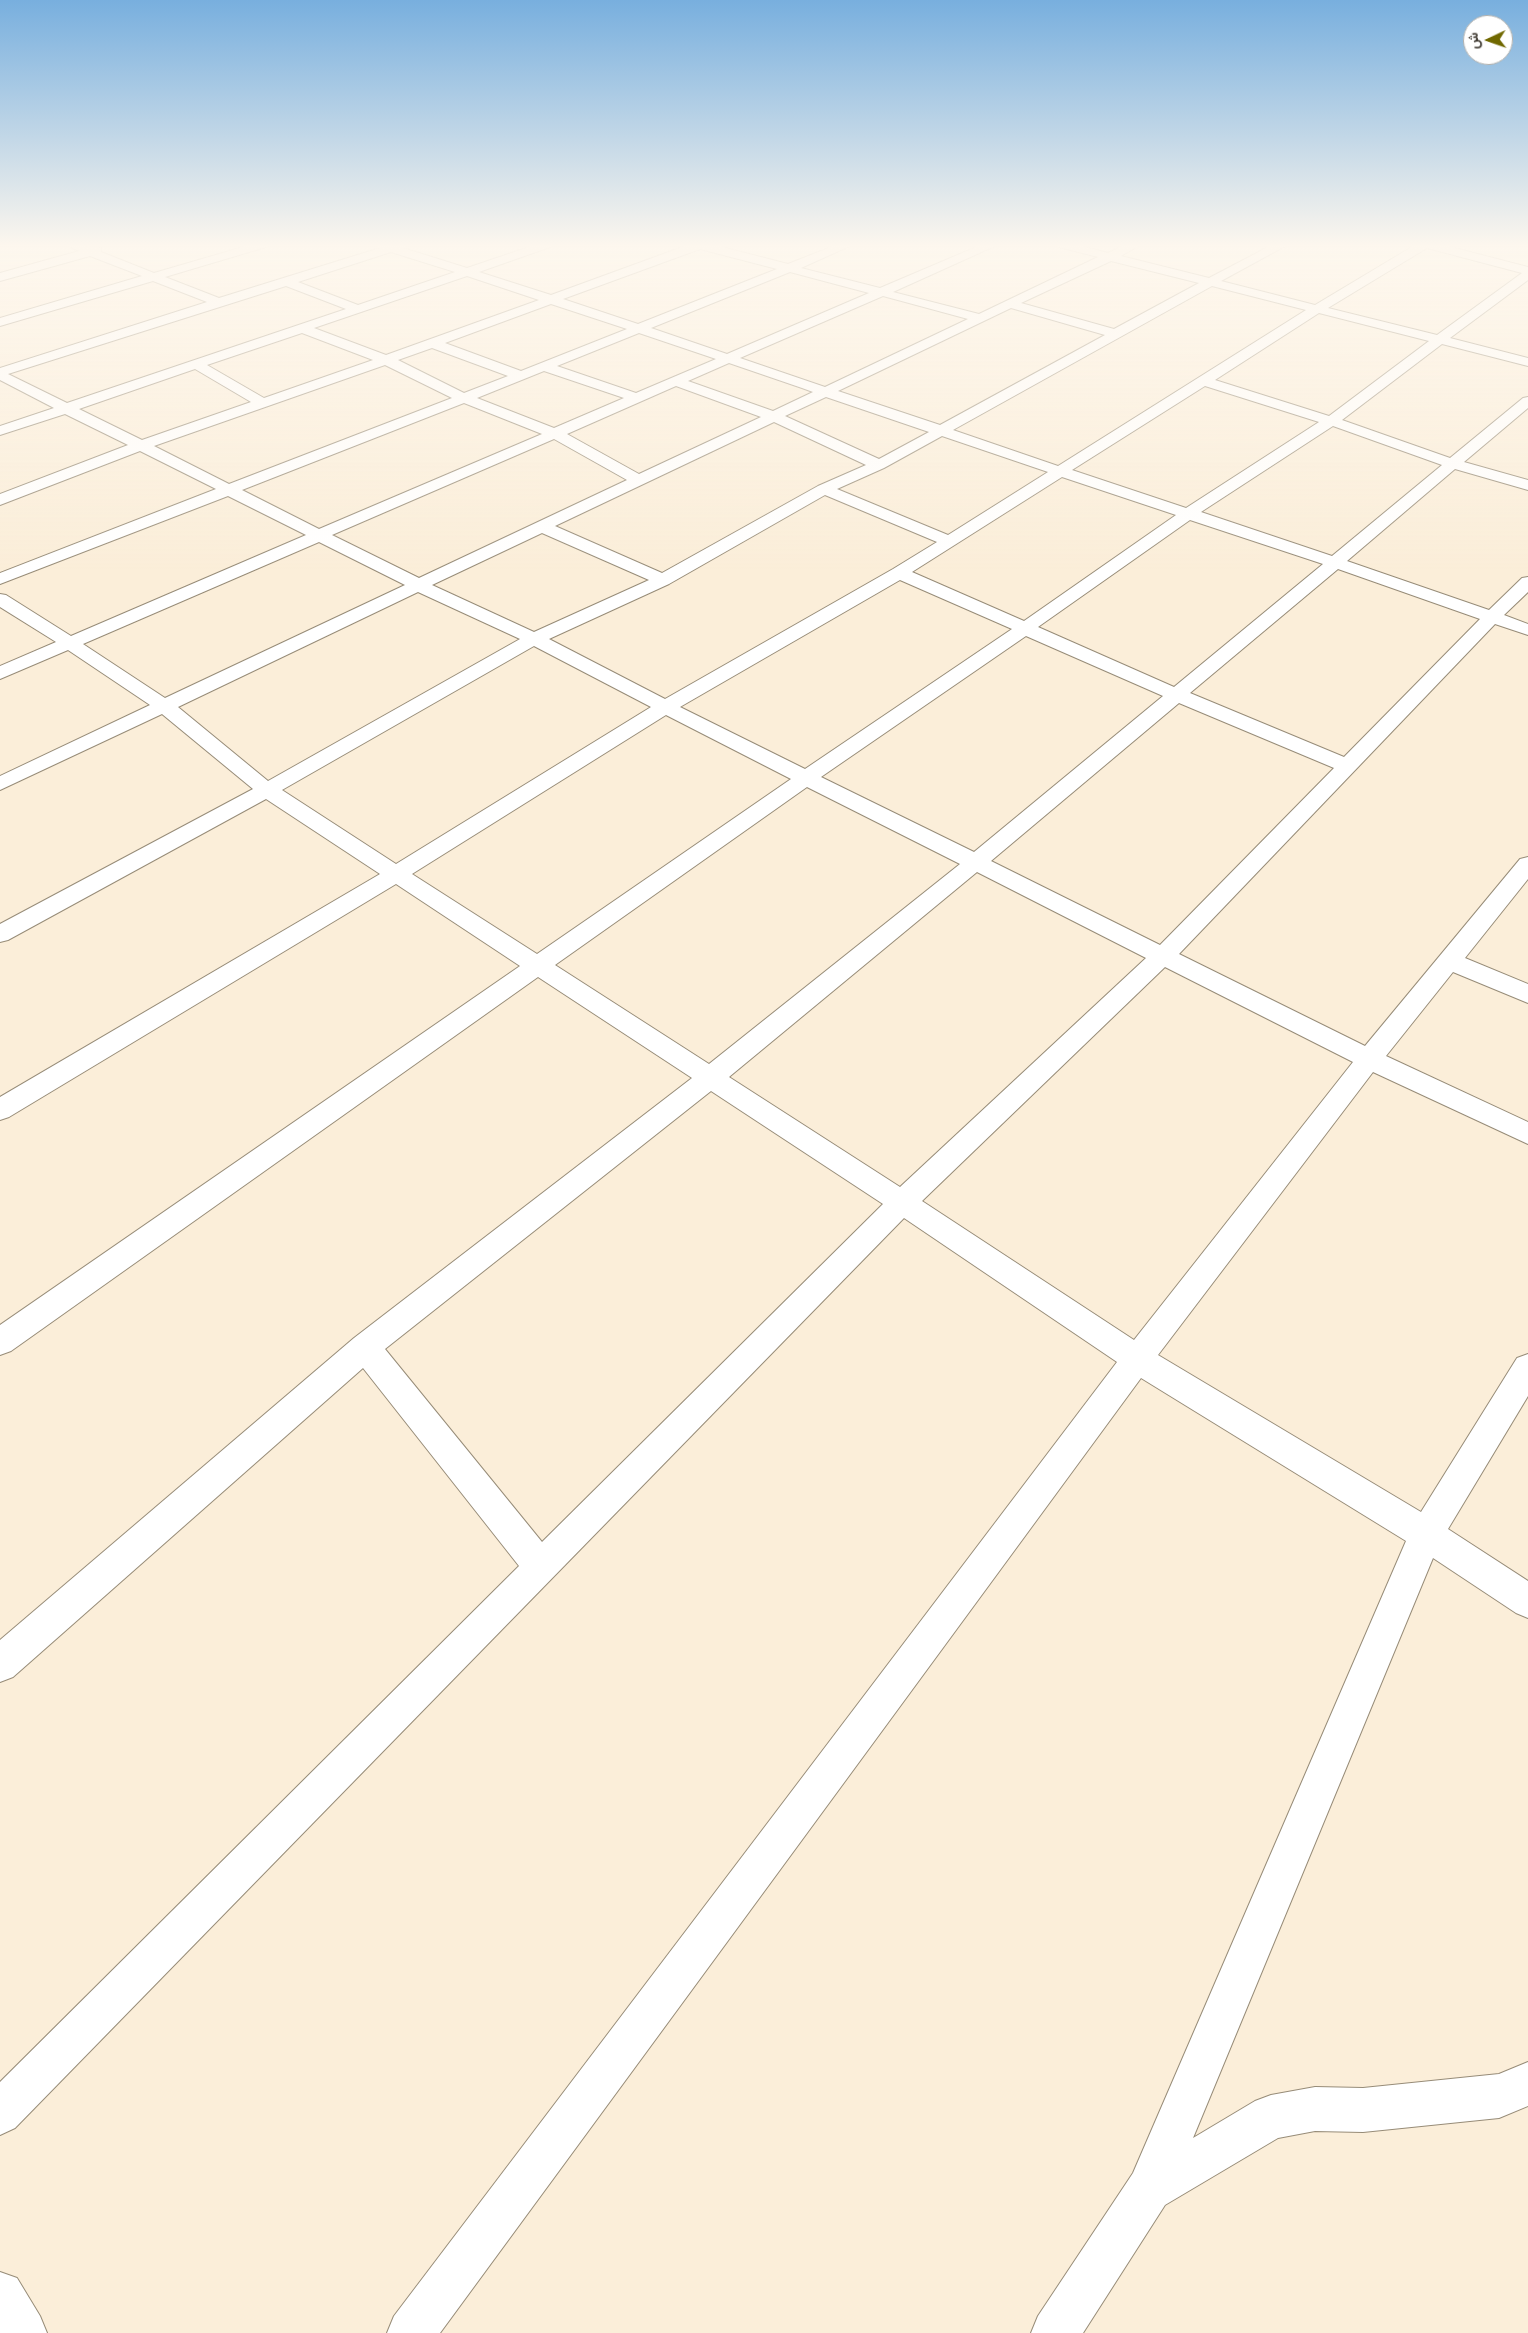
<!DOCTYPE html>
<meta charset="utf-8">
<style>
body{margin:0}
#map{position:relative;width:1528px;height:2333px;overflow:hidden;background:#fbeed9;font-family:"Varela Round",Vazirmatn,sans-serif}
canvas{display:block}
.north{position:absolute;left:1463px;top:15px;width:50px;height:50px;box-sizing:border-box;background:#fff;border:1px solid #b3b1ad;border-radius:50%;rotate:267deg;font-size:14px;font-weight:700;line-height:20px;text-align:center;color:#403b33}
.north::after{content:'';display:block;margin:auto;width:18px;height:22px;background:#706800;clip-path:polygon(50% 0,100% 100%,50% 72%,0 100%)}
</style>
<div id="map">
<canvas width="1528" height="2333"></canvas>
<div class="north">ش</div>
</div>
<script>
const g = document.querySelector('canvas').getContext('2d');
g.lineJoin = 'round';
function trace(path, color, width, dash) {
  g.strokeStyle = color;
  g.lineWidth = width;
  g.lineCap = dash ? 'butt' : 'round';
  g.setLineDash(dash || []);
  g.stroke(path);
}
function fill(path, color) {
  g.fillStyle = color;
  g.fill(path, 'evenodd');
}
const minor = new Path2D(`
 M67,245L101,248V252L154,273L250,245H268L266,247L165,277L219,298L380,248L376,245H407L403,248L467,268L535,245H552L550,247L479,272L551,295L688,245H714L788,264L836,245H852L801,268L880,288L981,245H997L893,292L979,314L1098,257L1059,247L1057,245H1077L1108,253L1125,245H1140L1121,256L1209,278L1272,245H1287L1221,281L1315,305L1415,245H1443L1528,267V280L1450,338L1528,358V366L1442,344L1342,420L1450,458L1523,398L1528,397V408L1464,462L1528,480V490L1455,469L1347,561L1489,610L1522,578L1528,577V592L1504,615L1528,624V635L1495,624L1179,954L1365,1046L1520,859L1528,857V879L1465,958L1528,984V1003L1453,972L1386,1056L1528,1122V1144L1373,1072L1158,1355L1421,1512L1517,1358L1528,1354V1396L1448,1529L1528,1581V1618L1516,1613L1433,1558L1193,2138L1255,2101L1271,2095L1315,2087L1363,2088L1499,2074L1528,2062V2106L1499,2118L1363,2132L1315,2131L1278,2138L1165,2205L1083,2333H1031L1038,2316L1133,2173L1406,1541L1141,1378L440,2333H387L394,2316L1117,1362L904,1218L15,2128L0,2135V2082L519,1566L363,1368L13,1677L0,1682V1640L354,1338L692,1078L538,977L11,1351L0,1355V1325L520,966L396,884L9,1117L0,1120V1097L380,874L266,799L8,940L0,942V924L253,789L162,714L0,790V776L150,705L68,650L0,679V666L56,642L0,607V594L6,595L71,636L306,535L228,496L0,584V573L216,489L140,451L0,505V494L128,445L65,414L0,435V426L54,408L0,380V368L207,302L153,281L0,326V318L142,276L90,256L0,281V273L79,251ZM1427,248L1522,273L1437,335L1328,308ZM700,249L777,269L638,324L563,299ZM391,252L455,272L358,305L298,282ZM1111,261L1199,283L1114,329L1021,303ZM790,272L869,293L727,354L651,328ZM467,276L539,300L386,355L314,328ZM286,286L346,309L67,403L8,374ZM1212,286L1306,310L1058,466L953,430ZM883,296L968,319L825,387L740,358ZM551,304L627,329L521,371L445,343ZM1011,308L1105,335L940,425L838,391ZM1319,313L1429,341L1329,416L1215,380ZM302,333L373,360L264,398L207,365ZM639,333L716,359L636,393L557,366ZM432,348L508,376L464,393L398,360ZM729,363L802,388L813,392L773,411L688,381ZM385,365L452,398L229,484L154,446ZM195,369L251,402L142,440L79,409ZM544,371L624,398L554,428L477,398ZM676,386L761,417L639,474L567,434ZM1205,386L1319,422L1186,508L1072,470ZM826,397L929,432L879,459L785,416ZM464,403L542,434L319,529L242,490ZM774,422L866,465L818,486L662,573L555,526ZM1333,426L1442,465L1332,556L1201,512ZM942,436L1048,472L948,535L837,489L884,468ZM554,439L627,480L419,578L332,535ZM1062,477L1176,515L1024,621L912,572ZM825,495L937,542L893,569L665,699L549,639L669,584ZM1190,520L1323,564L1174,687L1038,627ZM542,533L649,580L534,632L432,585ZM319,542L405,585L165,698L83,644ZM1338,569L1480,619L1344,757L1190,693ZM900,580L1012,629L805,769L680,707ZM418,592L520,639L268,781L178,707ZM1026,636L1163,696L974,852L821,777ZM534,646L651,707L396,864L282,790ZM1179,703L1334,768L1160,945L991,861ZM666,715L791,779L537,954L412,874ZM807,787L960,864L709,1064L555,965ZM977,872L1146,958L900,1187L729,1077ZM1165,967L1353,1062L1134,1340L922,1201ZM711,1091L883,1204L542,1542L385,1349Z
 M0,2272L17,2278L40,2316L47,2333H0Z`);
trace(minor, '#978c78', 2);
fill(minor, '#fff');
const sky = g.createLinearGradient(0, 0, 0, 572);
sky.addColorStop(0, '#78afde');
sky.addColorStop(0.43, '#fdf7ee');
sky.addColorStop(1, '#fdf7ee00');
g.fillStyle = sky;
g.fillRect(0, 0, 1528, 572);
</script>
